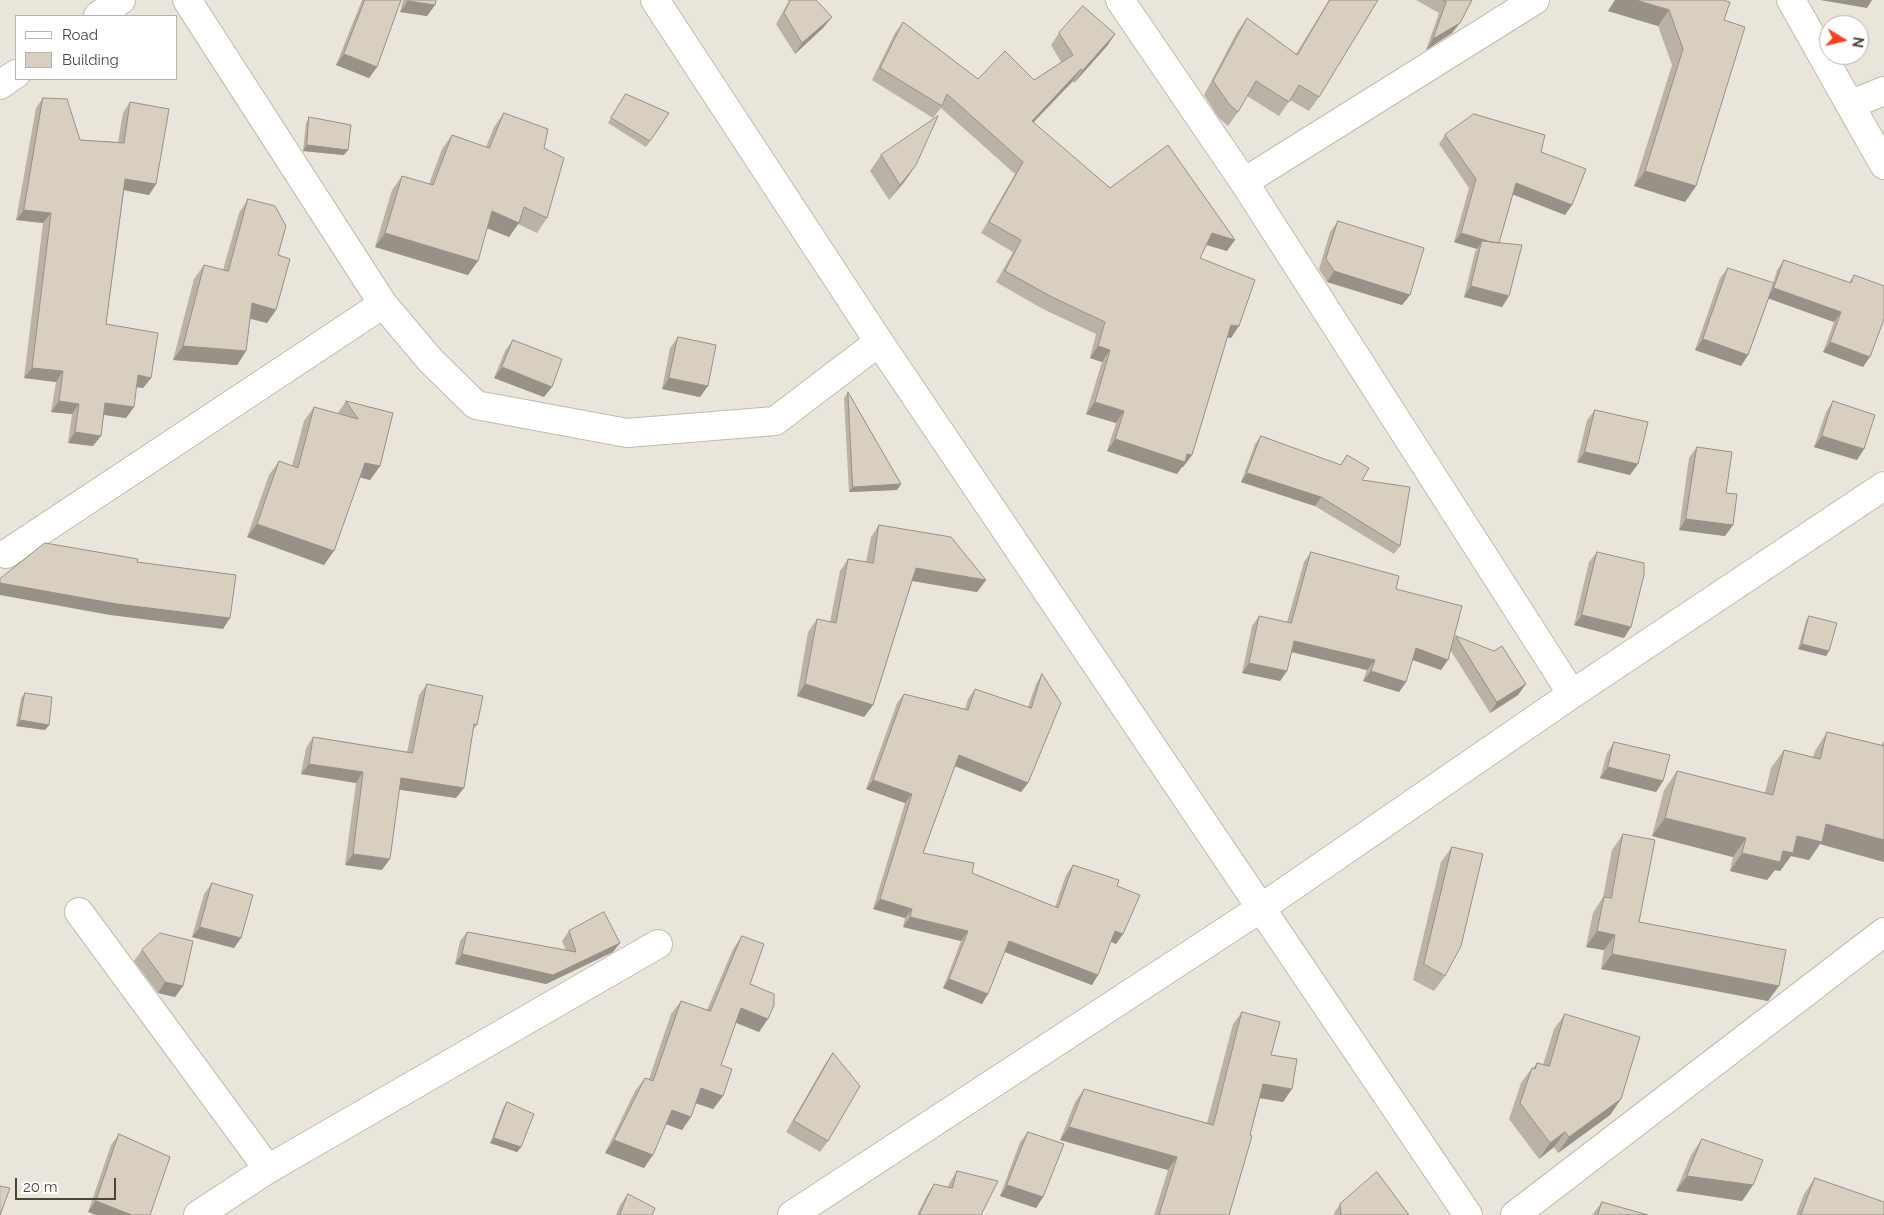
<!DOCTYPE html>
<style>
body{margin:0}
#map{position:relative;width:1884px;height:1215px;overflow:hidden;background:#f6f3ec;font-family:Raleway,sans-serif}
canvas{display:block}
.legend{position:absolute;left:15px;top:15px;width:162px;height:65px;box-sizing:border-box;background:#fff;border:1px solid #b7b4b0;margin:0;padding:6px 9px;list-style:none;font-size:15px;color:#4b4439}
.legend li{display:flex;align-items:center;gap:10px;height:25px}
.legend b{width:25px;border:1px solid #b7b4b0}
.north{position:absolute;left:1819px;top:15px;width:50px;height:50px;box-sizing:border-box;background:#fff;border:1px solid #b7b4b0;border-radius:50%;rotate:99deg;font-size:14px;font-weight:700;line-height:20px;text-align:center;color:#4b4439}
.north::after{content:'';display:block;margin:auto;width:18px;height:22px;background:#fc3f1d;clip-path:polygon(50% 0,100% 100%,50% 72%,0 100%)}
.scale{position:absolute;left:15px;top:1178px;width:101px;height:22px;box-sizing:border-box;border:2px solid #4b4439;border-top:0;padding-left:6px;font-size:15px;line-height:18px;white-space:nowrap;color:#4b4439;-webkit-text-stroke:4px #fff;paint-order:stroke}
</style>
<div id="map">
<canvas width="1884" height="1215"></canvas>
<ul class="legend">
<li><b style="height:6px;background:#fff"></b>Road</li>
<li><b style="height:14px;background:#d8cfc1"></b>Building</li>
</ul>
<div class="north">N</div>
<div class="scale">20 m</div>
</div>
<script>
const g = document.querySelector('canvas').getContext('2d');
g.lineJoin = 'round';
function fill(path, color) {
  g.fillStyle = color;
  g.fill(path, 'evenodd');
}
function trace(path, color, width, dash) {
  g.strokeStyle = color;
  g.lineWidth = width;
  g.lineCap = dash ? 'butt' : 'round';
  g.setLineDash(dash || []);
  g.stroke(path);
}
const residential = new Path2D(`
 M0,0H1884V1215H0ZM16,16H176V79H16ZM1829,25H1859V55H1829Z`);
const minor = new Path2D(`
 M1120,0L1244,182L1572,694
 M1791,0L1884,165
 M98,16L121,0
 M0,85L16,74
 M1852,104L1884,91
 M1244,182L1535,0
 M383,304L431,361L476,405L627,433L775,421L879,342
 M6,554L383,304L187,0
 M79,912L268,1169
 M198,1215L268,1169L658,944
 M792,1215L1261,908L1572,694L1884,486
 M1515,1215L1884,932`);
const tertiary = new Path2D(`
 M655,0L879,342L1468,1215`);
const wall = new Path2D(`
 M362,0H400L377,67L369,78L336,65Z
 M403,0H436L435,5L427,16L400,12Z
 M786,0H816L824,27L795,54L776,24L789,1Z
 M1329,0H1378L1319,97L1309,111L1290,100L1279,116L1247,96L1238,112L1228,126L1219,118L1204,95L1237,32L1247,18L1296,54Z
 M1416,0H1472L1452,33L1426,50L1439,13Z
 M1615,0L1724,20L1696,186L1685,202L1634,186L1672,65L1658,26L1608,11Z
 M903,22L978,79L1034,80L1061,62L1051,45L1059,33L1115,34L1107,46L1074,83L1073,81L1033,123L1110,188L1227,251L1206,245L1200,258L1231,338L1227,337L1192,455L1183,467H1182L1177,474L1107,451L1116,423L1086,414L1102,362L1090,358L1096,334L1043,309L996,282L1013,252L981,233L1015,174L941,108L933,118L872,80L895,33Z
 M626,94L669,113L646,147L608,123Z
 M43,98L80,140L118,142L123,113L130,102L156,184L149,195L124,190L106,324L151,378L143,388L136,387L134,407L126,418L104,415L93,446L68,443L72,414L51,412L56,382L24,378L43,223L16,220L36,108Z
 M504,113L544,148L547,218L537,233L518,224L509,237L487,228L468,275L375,247L392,190L402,176L429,184L442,149L452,135L486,147L494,127Z
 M309,117L344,155L303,151L306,123Z
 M1445,135L1541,152L1572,205L1565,215L1513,194L1499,243L1509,296L1502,307L1464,297L1475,252L1477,249L1454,242L1469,188L1439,144Z
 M881,155L905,181L889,200L870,171Z
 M248,199L278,255L276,310L267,323L250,319L246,351L237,365L173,360L194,279L204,265L223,270L239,213Z
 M1338,221L1410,295L1402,305L1327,282L1319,269L1330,232Z
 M1784,260L1849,283L1854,275L1863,367L1823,352L1834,322L1769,298L1748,355L1741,366L1695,350L1720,278L1728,268L1773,283L1777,270Z
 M678,337L700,397L662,389L670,348Z
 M513,340L544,397L494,378L505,351Z
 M848,392L901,484L897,490L849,492L844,398Z
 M346,401L393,413L380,466L370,480L359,477L324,565L247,537L269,475L279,461L292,466L304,421L314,407L337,414Z
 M1833,401L1864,449L1857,460L1814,447L1826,412Z
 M1595,410L1630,475L1577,462L1587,420Z
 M1261,436L1340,465L1347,455L1400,546L1394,554L1315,506L1241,482L1255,444Z
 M1697,447L1733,525L1725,536L1679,530L1689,458Z
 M879,525L986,580L977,592L912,581L873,705L864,717L797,696L808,632L817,619L830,622L840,571L848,559L866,562L871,537Z
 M1311,552L1396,589L1453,640L1456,636L1518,695L1490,713L1451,651L1441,670L1412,660L1406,682L1399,692L1363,681L1367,670L1292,652L1287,671L1280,681L1242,673L1252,626L1259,616L1287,622L1304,562Z
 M1597,552L1624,638L1574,625L1589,562Z
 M1809,616L1829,651L1826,656L1798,649L1806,621Z
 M1042,674L1028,783L1021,792L955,766L923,853L1055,907L1066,875L1073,865L1117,886L1123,934L1116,944L1111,942L1092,985L1005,952L982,1004L943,988L961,941L903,927L905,918L873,909L905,803L866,789L897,703L904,694L965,709L968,699L975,689L1028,707L1036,684Z
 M427,684L477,725L473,730L456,798L399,789L382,870L345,865L356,783L301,774L306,748L313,737L407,752L419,695Z
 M25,693L49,725L45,730L16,726L21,698Z
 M1827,732L1881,745L1884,741V862L1820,844L1809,860L1791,856L1780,871L1775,870L1767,880L1730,871L1733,857L1652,836L1664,790L1677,771L1765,793L1771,768L1784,750L1813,757L1815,751Z
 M1614,742L1663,781L1656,792L1600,778L1607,753Z
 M1623,834L1639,922L1768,1001L1601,969L1604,950L1586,947L1593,913L1603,897L1612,850Z
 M1452,847L1445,976L1434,991L1413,980L1441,862Z
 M212,883L241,938L234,948L192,937L204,894Z
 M569,931L613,952L546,984L455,964L460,941L467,932L566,950L562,941Z
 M742,936L750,984L759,1032L736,1023L721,1065L723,1096L713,1109L696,1103L682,1130L666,1124L644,1168L605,1153L635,1091L645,1078L649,1079L671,1014L681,1001L707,1010L733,949Z
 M142,950L183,986L175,997L158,993L134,961Z
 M1242,1012L1271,1055L1283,1102L1260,1098L1229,1215H1154L1168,1170L1060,1140L1075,1102L1084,1089L1207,1123L1233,1024Z
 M1565,1014L1621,1099L1610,1115L1558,1153L1554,1147L1539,1159L1509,1119L1521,1083L1532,1068H1533L1537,1063L1543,1065L1554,1029Z
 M833,1053L828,1141L820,1152L786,1132L825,1064Z
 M507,1102L521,1147L517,1152L490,1143L503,1108Z
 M1028,1132L1043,1197L1036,1208L1000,1196L1020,1142Z
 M119,1134L170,1157L88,1212L111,1145Z
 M1702,1139L1753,1185L1742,1201L1676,1191L1691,1155Z
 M957,1171L981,1215H917L927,1195L934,1184L948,1187L950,1182Z
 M1815,1178L1884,1215H1796L1804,1194Z
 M628,1194L652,1215H616L620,1205Z
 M1602,1202L1648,1215H1592Z
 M1340,1204L1409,1215H1333Z`);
const shadedWall = new Path2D(`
 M1615,0H1636L1669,10L1658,26L1608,11Z
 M1820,0H1872L1867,8Z
 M408,1L435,5L427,16L400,12Z
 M832,17L824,27L795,54L802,43Z
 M1460,23L1452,33L1426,50L1433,39Z
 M1115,34L1107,46L1074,83L1082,71Z
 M344,54L377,67L369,78L336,65Z
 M1081,69L1073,81L1023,133L1032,121Z
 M307,145L348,150L344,155L303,151Z
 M916,165L905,181L889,200L900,185Z
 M1645,171L1696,186L1685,202L1634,186Z
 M125,179L156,184L149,195L118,189Z
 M1516,183L1572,205L1565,215L1509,193Z
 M24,210L51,213L43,223L16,220Z
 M492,211L519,223L509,237L482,226Z
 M385,233L478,261L468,275L375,247Z
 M1212,233L1235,240L1227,251L1204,244Z
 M1461,233L1499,244L1482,241L1477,249L1454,242Z
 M1334,271L1410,295L1402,305L1327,282Z
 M1471,286L1509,296L1502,307L1464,297Z
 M1774,288L1841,312L1834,322L1767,298Z
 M252,303L276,310L267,323L242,316Z
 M1231,325L1239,326L1231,338L1222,336Z
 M1703,339L1748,355L1741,366L1695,350Z
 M1830,342L1870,357L1863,367L1823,352Z
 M183,346L246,351L237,365L173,360Z
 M1098,346L1110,350L1102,362L1090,358Z
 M502,367L552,387L544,397L494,378Z
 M32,368L63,371L56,382L24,378Z
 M138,375L151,378L143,388L130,386Z
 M669,378L708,386L700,397L662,389Z
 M59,401L79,404L72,414L51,412Z
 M1095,402L1124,411L1116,423L1086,414Z
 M105,403L134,407L126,418L98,414Z
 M75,432L101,436L93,446L68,443Z
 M1822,436L1864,449L1857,460L1814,447Z
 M1115,439L1187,454L1192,455L1183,467H1182L1177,474L1107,451Z
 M1585,452L1638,464L1630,475L1577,462Z
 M365,463L380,466L370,480L355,476Z
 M1247,473L1321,497L1315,506L1241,482Z
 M901,484L897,490L849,492L853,487Z
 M1686,519L1733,525L1725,536L1679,530Z
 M257,524L334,551L324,565L247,537Z
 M916,568L986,580L977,592L907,580Z
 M0,583L230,618L223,629L110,615L0,595Z
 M1582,615L1631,627L1624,638L1574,625Z
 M1294,641L1375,660L1367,670L1287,651Z
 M1802,644L1829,651L1826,656L1798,649Z
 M1416,648L1448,660L1441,670L1408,658Z
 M1249,663L1287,671L1280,681L1242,673Z
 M1371,671L1406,682L1399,692L1363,681Z
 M805,684L873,705L864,717L797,696Z
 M1526,684L1518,695L1490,713L1497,702Z
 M20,720L49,725L45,730L16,726Z
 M959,755L1028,783L1021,792L952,765Z
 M309,764L363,772L356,783L301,774Z
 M1608,767L1663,781L1656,792L1600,778Z
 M401,778L464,788L456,798L394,789Z
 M873,780L912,794L905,803L866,789Z
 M1665,818L1746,838L1733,857L1652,836Z
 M1826,824L1884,840V862L1820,844L1809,860L1791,856L1780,871L1775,870L1767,880L1730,871L1742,853L1783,851L1797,836Z
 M353,854L390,859L382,870L345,865Z
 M880,899L912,909L905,918L873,909Z
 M910,917L968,931L961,941L903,927Z
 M200,927L241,938L234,948L192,937Z
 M1115,931L1123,934L1116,944L1108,940Z
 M1597,931L1615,935L1604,950L1586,947Z
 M1009,941L1098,975L1092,985L1002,951Z
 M620,943L613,952L546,984L455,964L462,954L553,975Z
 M1612,954L1779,986L1768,1001L1601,969Z
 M949,979L988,994L982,1004L943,988Z
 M165,982L183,986L175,997L158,993Z
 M741,1008L768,1019L759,1032L732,1021Z
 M1263,1084L1292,1089L1283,1102L1254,1097Z
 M701,1088L723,1096L713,1109L692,1102Z
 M1621,1099L1610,1115L1558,1153L1569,1137Z
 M672,1110L691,1117L682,1130L663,1123Z
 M1069,1127L1177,1157L1168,1170L1060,1140Z
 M1565,1132L1554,1147L1539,1159L1550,1143Z
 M494,1138L521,1147L517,1152L490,1143Z
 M614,1140L653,1155L644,1168L605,1153Z
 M1687,1176L1753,1185L1742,1201L1676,1191Z
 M1007,1185L1043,1197L1036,1208L1000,1196Z
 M96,1201L132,1215H96L88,1212Z`);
const building = new Path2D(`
 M365,0H401L377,67L344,54Z
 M408,0H436L435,5L408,1Z
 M791,0H816L832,17L802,43L784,13Z
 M1330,0H1378L1319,97L1299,85L1289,102L1256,81L1238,112L1229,104L1213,81L1247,18L1297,55Z
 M1443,0H1472L1460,23L1433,39L1446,2Z
 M1636,0H1723L1730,2L1724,20L1745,27L1696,186L1645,171L1683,49L1669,10Z
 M1083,6L1115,34L1082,71L1081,69L1032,121L1110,188L1168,145L1235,240L1212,233L1200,258L1255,280L1239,326L1231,325L1192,455L1187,454L1185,462L1115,439L1124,411L1095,402L1110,350L1098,346L1105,322L1052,297L1005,271L1021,240L989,222L1023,162L947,94L942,106L880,68L903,22L978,79L1005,51L1034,80L1073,55L1059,33Z
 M626,94L669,113L650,141L611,118Z
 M43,98L67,99L80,140L124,143L130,102L169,109L156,184L125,179L106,324L158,333L151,378L138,375L134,407L105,403L101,436L75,432L79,404L59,401L63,371L32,368L51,213L24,210Z
 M504,113L548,129L544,148L564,158L547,218L524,207L519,223L492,211L478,261L385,233L402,176L433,185L452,135L489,148Z
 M1474,114L1545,135L1541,152L1586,169L1572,205L1516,183L1499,243L1491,242L1461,233L1476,179L1445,135Z
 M938,116L916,165L900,185L881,155Z
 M309,117L351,125L348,150L307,145Z
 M248,199L275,206L286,226L278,255L290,259L276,310L252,303L246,351L183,346L204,265L228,271Z
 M1338,221L1424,248L1410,295L1334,271L1326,259Z
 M1482,241L1522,245L1509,296L1471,286Z
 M1784,260L1851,283L1854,275L1884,286V319L1870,357L1830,342L1841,312L1774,288Z
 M1728,268L1774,283L1748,355L1703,339Z
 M678,337L716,345L708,386L669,378Z
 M513,340L562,359L552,387L502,367Z
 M848,392L901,484L853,487Z
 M346,401L393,413L380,466L365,463L334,551L257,524L279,461L298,468L314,407L358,419Z
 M1833,401L1875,415L1864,449L1822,436Z
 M1595,410L1648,422L1638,464L1585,452Z
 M1261,436L1341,465L1347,455L1369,468L1362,480L1410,487L1400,546L1321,497L1247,473Z
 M1697,447L1732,452L1726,493L1737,494L1733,525L1686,519Z
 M879,525L951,537L986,580L916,568L873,705L805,684L817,619L836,623L848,559L873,563Z
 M45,543L138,559L137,562L236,575L230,618L117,604L0,583V579Z
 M1311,552L1399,576L1396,589L1462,606L1448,660L1416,648L1406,682L1371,671L1375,660L1294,641L1287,671L1249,663L1259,616L1291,623Z
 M1597,552L1644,563V575L1631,627L1582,615Z
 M1809,616L1837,623L1829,651L1802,644Z
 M1456,636L1494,651L1502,646L1526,684L1497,702Z
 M1042,674L1061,703L1028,783L959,755L923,853L974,863L972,873L1058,908L1073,865L1119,880L1117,886L1140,895L1123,934L1115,931L1098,975L1009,941L988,994L949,979L968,931L910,917L912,909L880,899L912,794L873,780L904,694L968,710L975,689L1031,708Z
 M427,684L483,696L477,725L474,724L464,788L401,778L390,859L353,854L363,772L309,764L313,737L412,753Z
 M25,693L52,697L49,725L20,720Z
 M1827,732L1884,746V840L1826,824L1822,842L1797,836L1793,853L1783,851L1780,862L1742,853L1746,838L1665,818L1677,771L1773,795L1784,750L1820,759Z
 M1614,742L1670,755L1663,781L1608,767Z
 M1623,834L1655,840L1639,922L1786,950L1779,986L1612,954L1615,935L1597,931L1604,897L1611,898Z
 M1452,847L1483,854L1461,946L1445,976L1424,964Z
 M212,883L253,895L241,938L200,927Z
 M604,912L620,943L553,975L462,954L467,932L576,952L569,931Z
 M160,933L193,941L183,986L165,982L142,950Z
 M742,936L764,944L750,984L774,994V1005L768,1019L741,1008L721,1065L732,1069L723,1096L701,1088L691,1117L672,1110L653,1155L614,1140L645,1078L653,1081L681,1001L710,1011Z
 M1242,1012L1280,1022L1271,1055L1297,1059L1292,1089L1263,1084L1250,1135L1252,1136L1229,1215H1159L1177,1157L1069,1127L1084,1089L1213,1125Z
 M1565,1014L1640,1037L1621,1099L1569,1137L1565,1132L1550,1143L1520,1103L1532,1068L1535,1069L1537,1063L1549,1066Z
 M833,1053L860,1086L828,1141L794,1121Z
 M507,1102L534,1114L521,1147L494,1138Z
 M1028,1132L1064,1144L1043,1197L1007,1185Z
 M119,1134L170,1157L150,1215H132L96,1201Z
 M1702,1139L1763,1160L1753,1185L1687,1176Z
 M957,1171L998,1181L981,1215H919L934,1184L952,1188Z
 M1377,1172L1409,1215H1341L1340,1204Z
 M1815,1178L1884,1202V1215H1801Z
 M0,1186L10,1188L0,1215Z
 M628,1194L655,1208L652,1215H620Z
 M1602,1202L1648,1215H1598Z`);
fill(residential, '#eae5da');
trace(minor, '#c2bbae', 30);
trace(tertiary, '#c2bbae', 30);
trace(minor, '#fff', 28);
trace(tertiary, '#fff', 28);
fill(wall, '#bab2a6');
fill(shadedWall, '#979187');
fill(building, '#d8cfc1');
trace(building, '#979187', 1);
</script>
